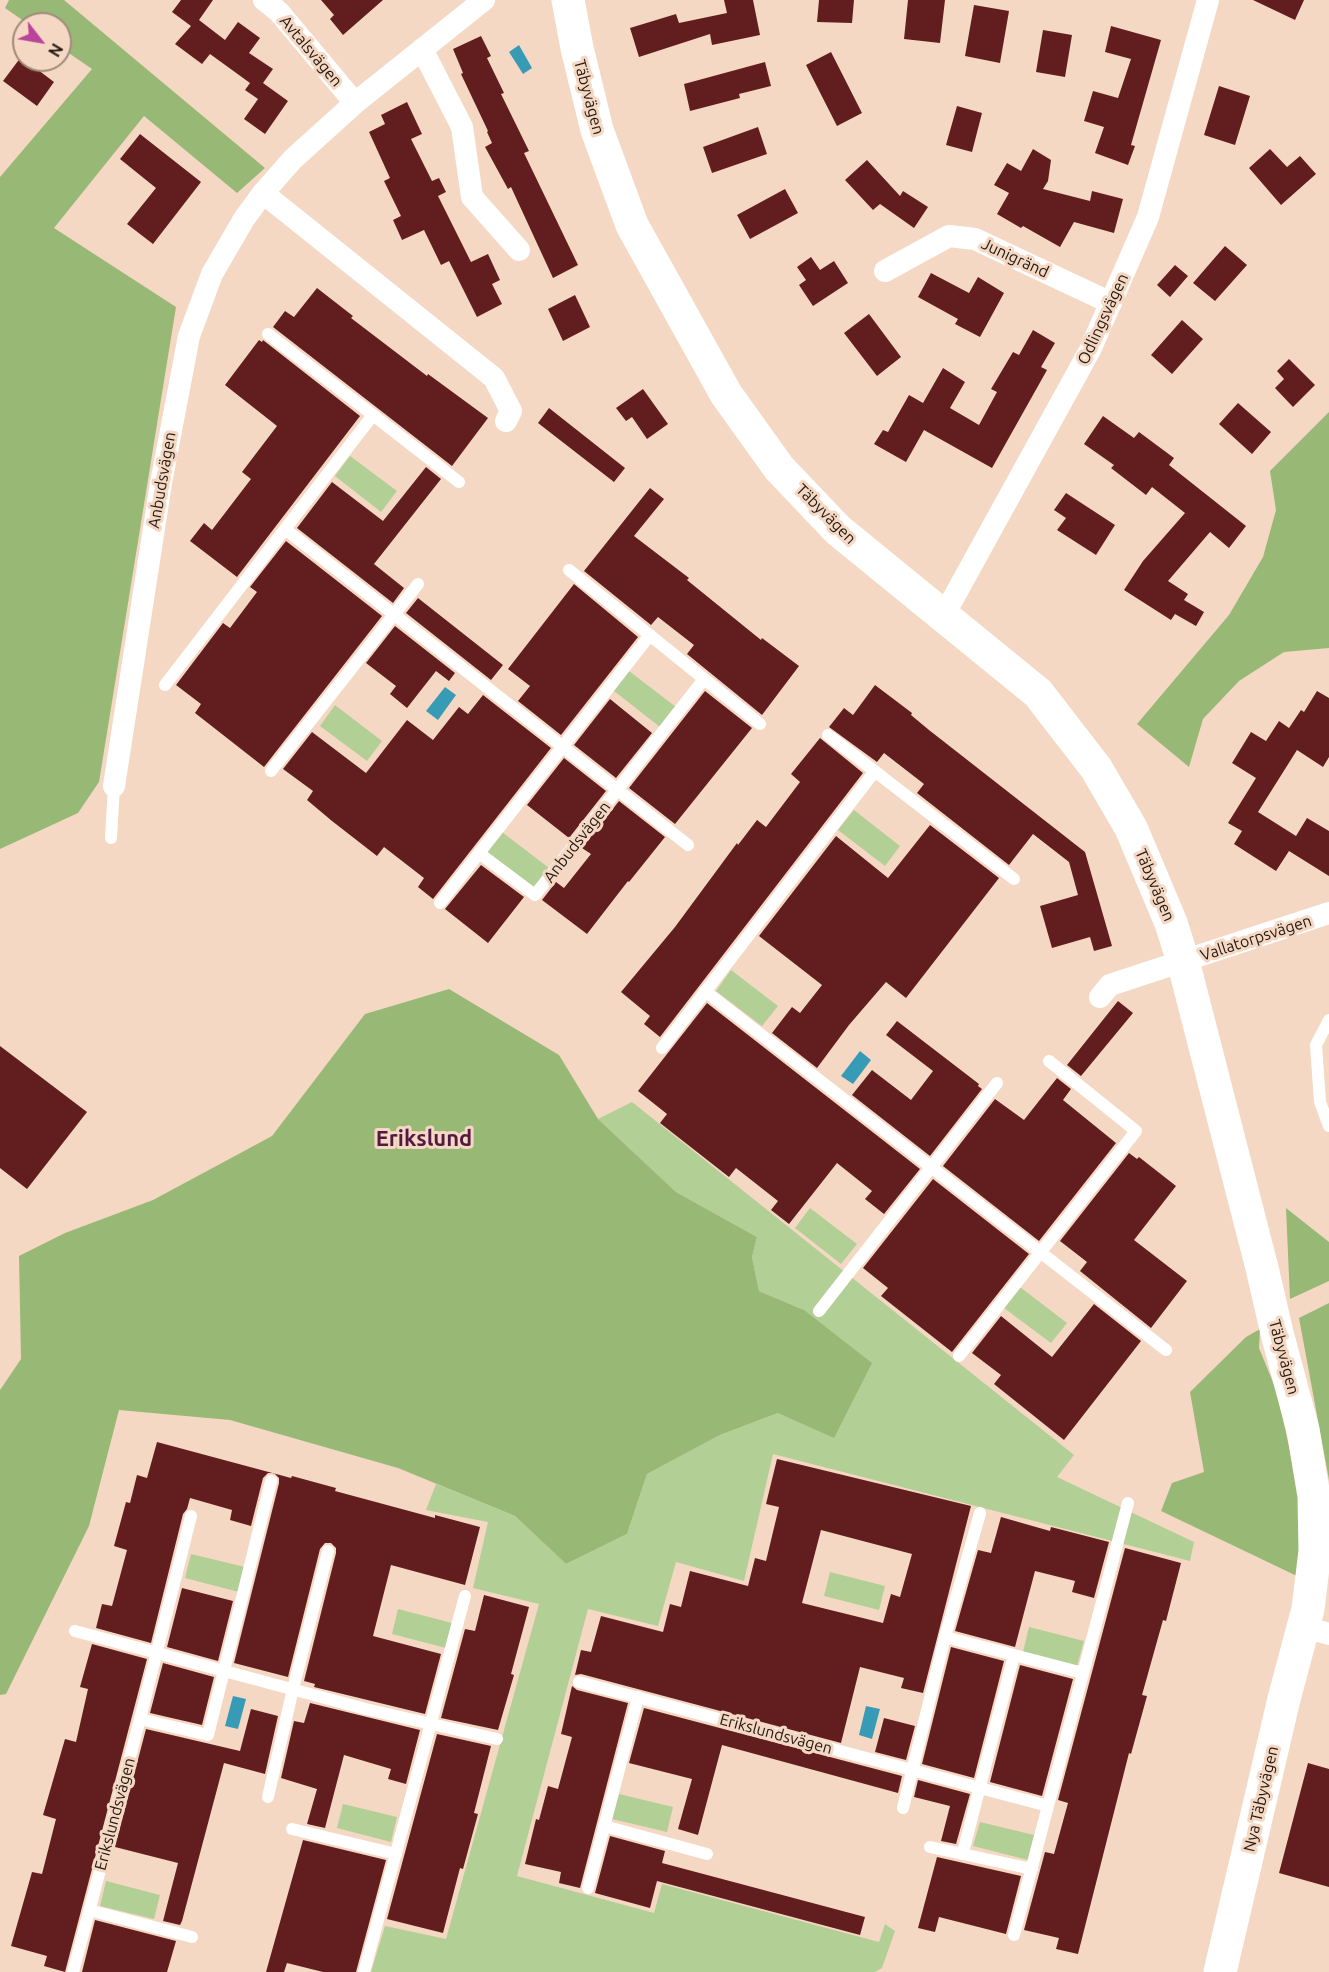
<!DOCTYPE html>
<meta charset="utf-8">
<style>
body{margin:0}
#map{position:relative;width:1329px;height:1972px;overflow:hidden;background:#f5d8c3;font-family:Ubuntu,sans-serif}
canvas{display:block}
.north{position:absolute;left:12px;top:12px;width:60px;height:60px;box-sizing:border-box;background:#f5d8c3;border:2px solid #a18b7b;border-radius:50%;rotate:121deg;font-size:16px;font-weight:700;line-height:24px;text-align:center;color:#221810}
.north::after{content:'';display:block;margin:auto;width:21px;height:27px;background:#ba449b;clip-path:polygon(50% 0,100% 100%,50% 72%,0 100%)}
</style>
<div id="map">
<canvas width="1329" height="1972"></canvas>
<div class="north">N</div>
</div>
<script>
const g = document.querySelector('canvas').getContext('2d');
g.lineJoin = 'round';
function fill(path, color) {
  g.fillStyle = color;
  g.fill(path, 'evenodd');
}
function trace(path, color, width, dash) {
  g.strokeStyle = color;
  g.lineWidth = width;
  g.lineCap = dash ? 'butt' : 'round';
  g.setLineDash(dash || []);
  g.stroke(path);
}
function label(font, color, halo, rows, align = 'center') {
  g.font = font + ' Ubuntu,sans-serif';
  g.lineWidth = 6;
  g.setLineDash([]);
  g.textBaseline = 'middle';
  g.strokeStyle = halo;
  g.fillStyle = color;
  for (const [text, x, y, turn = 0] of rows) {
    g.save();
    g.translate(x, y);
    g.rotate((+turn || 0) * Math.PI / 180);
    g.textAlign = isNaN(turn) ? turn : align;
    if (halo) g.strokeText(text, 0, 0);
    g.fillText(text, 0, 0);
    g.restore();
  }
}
const green = new Path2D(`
 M350,456L397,491L381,512L335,476Z
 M629,671L676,707L660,727L614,691Z
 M335,705L382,741L367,761L320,726Z
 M854,810L900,846L885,866L838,830Z
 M502,832L549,868L533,888L487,852Z
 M731,970L778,1006L762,1026L716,991Z
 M632,1102L1074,1455L1057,1477L1194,1542L1190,1561L773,1454L744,1581L676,1562L658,1626L588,1609L517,1876L654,1913L662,1884L879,1942L885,1924L895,1931L882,1968L875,1972H371L385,1926L446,1939L539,1604L473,1588L488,1522L426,1510L436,1484L515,1516L566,1564L627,1534L647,1474L720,1435L778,1413L804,1310L759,1291L752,1257L757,1237L676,1192L598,1119Z
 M810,1208L857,1244L841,1264L795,1228Z
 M1020,1287L1067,1323L1051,1343L1004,1308Z
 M191,1554L245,1567L239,1592L185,1578Z
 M830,1572L885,1586L879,1610L824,1596Z
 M398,1609L452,1623L446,1648L392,1634Z
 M1029,1627L1084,1641L1077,1666L1023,1652Z
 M619,1794L673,1807L667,1832L612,1819Z
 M343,1804L397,1817L391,1842L337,1828Z
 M980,1822L1034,1835L1028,1860L973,1846Z
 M106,1881L160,1895L154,1919L100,1906Z`);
const forest = new Path2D(`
 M9,0H64L265,168L237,193L144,116L54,228L176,307L99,782L78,813L0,849V177L92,69L60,47V24H28L5,8Z
 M1329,412V648L1284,652L1239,681L1203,719L1189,767L1137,724L1229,615L1263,557L1276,510L1270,471Z
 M449,989L559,1055L598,1119L676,1192L757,1237L752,1257L759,1291L804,1310L872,1363L834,1438L778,1413L720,1435L647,1474L627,1534L566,1564L515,1516L398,1468L230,1420L119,1410L89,1526L6,1694L0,1695V1390L21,1359L19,1256L65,1233L153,1200L272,1136L365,1014Z
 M1286,1208L1329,1242V1281L1290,1299Z
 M1329,1303V1480L1299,1318Z
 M1260,1329L1259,1348L1277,1392L1301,1501L1299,1577L1161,1511L1172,1483L1204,1472L1190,1392L1246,1337Z`);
const water = new Path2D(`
 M519,45L532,68L523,74L509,52Z
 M445,687L456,695L438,720L426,711Z
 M860,1051L871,1060L853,1084L841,1076Z
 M233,1696L246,1699L238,1729L225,1726Z
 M866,1706L880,1709L872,1739L859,1735Z`);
const building = new Path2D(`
 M181,0H213L199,20L225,40L238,22L260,38L249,53L273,69L263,83L288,101L265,134L244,119L258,99L245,90L250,83L210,54L202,64L175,44L191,26L172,12Z
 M321,0H383L343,35L330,19L334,15Z
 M724,0H753L760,35L712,45L710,34L639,57L630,28L676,14L679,23L727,13Z
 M819,0H854L852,23L817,22Z
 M908,0H945L940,43L904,39Z
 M1253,0H1304L1295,20Z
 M974,5L1009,11L1000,63L965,56Z
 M1111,26L1161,40L1131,145L1135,146L1128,165L1095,153L1104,127L1084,121L1093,91L1118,98L1131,59L1105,52Z
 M1043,30L1072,35L1065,77L1036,72Z
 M481,36L491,56L487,58L504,93L501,94L529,151L524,153L578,265L553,278L511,187L508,189L485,147L492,143L487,132L488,131L461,74L463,73L453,49Z
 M831,52L862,113L837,126L806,65Z
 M21,57L54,82L37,106L3,81Z
 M765,62L771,86L739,94L740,98L690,111L684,84Z
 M1219,86L1250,96L1235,145L1204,135Z
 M407,102L422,134L411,139L432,181L439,178L446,192L438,196L471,262L488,254L500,280L492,284L502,304L477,317L449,261L441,265L424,230L402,240L393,220L401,216L384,181L390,178L369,132L385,124L381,115Z
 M957,106L982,113L972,152L946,145Z
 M758,127L767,154L712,173L703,147Z
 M140,134L201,182L153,244L127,224L156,188L120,159Z
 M1033,149L1051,160L1048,181L1043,189L1090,201L1092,191L1123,199L1114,233L1074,222L1060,247L1023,226L1021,228L997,214L1009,193L994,185L1007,163L1021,171Z
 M1270,149L1287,167L1300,156L1316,174L1281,205L1249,168Z
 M867,160L900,196L903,191L928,207L914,228L880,204L873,210L845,180Z
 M785,189L798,213L750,239L737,215Z
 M1225,246L1247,265L1215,301L1193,283Z
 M811,257L820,270L834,261L848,283L813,306L799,285L806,280L797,267Z
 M1175,265L1188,276L1170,297L1157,285Z
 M931,273L969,293L978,277L1004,293L980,337L955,324L958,319L918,297Z
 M317,288L353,316L351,318L427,376L428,374L488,418L452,466L273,327L285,311L294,317Z
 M575,295L590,327L563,341L548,309Z
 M869,314L901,357L877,376L844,333Z
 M1182,320L1203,339L1172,374L1151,355Z
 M1033,330L1055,343L1041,367L1047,370L992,468L924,430L906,462L874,444L883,430L888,432L909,395L923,403L943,368L965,382L950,408L979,425L997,392L991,389L1013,352L1019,355Z
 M259,340L262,342L263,340L360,416L237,577L190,541L204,523L212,530L251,479L242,472L277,426L225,385Z
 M1289,359L1315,385L1293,407L1275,388L1284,379L1277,371Z
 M643,389L668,424L647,439L632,417L626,421L616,408Z
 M1238,403L1271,432L1252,454L1219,424Z
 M549,408L625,468L614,482L538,423Z
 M1103,416L1134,438L1139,432L1174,458L1169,465L1246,526L1229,548L1210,532L1168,581L1188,594L1184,600L1204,612L1196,626L1175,614L1171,620L1124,590L1143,561L1185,513L1152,487L1146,495L1111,468L1114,465L1084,444Z
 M426,467L441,479L374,564L404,588L393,603L297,528L332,482L383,521Z
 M650,488L664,499L634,536L689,578L687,580L761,640L762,638L799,666L762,715L687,654L694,645L658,617L651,625L584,571Z
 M1066,493L1115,525L1096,555L1057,530L1066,518L1054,510Z
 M286,541L382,616L264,767L195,713L201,704L176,685L223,623L230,628L257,592L250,587Z
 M574,584L638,637L561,735L518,701L530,686L508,669Z
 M418,598L503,665L491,680L406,613Z
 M395,626L455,673L449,681L436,671L407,708L390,694L396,686L366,663Z
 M875,685L912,713L911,715L929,730L1085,852L1112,946L1094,951L1090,937L1052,948L1040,906L1078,895L1069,862L1033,834L1009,865L917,793L924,784L884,753L877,762L829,727L844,708L853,715Z
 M705,691L752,728L675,824L629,788Z
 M1317,691L1329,698V757L1323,767L1297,750L1258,812L1296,836L1307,818L1329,831V876L1289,851L1276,871L1234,844L1242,831L1228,823L1256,778L1232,763L1251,732L1266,741L1279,721L1289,728L1301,710L1304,712Z
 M483,695L551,748L433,899L418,887L424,878L384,847L377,856L332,821L307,800L313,791L283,769L312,732L366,773L407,720L433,740L459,707L468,714Z
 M610,699L652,733L616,778L574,745Z
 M820,738L863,773L660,1037L644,1024L650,1016L621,992L675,927L737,843L738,845L757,820L766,827L800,782L791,774Z
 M564,758L606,791L569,838L527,805Z
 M619,801L665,837L629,882L628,881L587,934L542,900L556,882L564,888L591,854L582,848Z
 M930,825L999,878L906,998L886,982L849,1025L817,1068L772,1033L792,1007L800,1013L822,985L759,936L836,836L888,878Z
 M481,865L524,897L488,943L445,909Z
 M1118,1001L1133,1013L1081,1076L1067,1065Z
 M707,1003L920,1169L884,1214L865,1199L872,1191L837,1163L789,1224L771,1210L778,1201L736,1168L729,1177L660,1123L667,1114L638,1091Z
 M897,1021L979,1084L978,1086L982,1089L930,1156L852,1095L872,1070L911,1100L933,1071L886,1035Z
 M0,1046L87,1112L27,1189L0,1168Z
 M1057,1078L1071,1089L1063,1100L1116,1143L1039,1241L943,1166L995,1099L1024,1120Z
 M1129,1153L1137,1159L1139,1157L1176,1186L1134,1240L1187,1281L1151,1328L1080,1271L1087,1262L1060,1241Z
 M933,1179L1029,1254L952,1352L881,1296L888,1288L863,1268Z
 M1094,1304L1141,1341L1064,1440L994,1384L1001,1375L972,1353L1001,1316L1052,1357Z
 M157,1442L291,1478L292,1476L336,1488L335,1491L435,1518V1515L480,1527L465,1585L391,1565L373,1636L441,1654L425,1714L314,1687L315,1684L304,1681L336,1553V1548L331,1543H325L320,1549L288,1677L234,1663L279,1483V1478L274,1473H268L263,1478L251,1526L230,1520L232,1510L190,1498L187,1509L183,1514L151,1643L96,1628L102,1604L112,1606L127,1550L114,1546L126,1502L130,1503L137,1475L147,1478Z
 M777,1459L971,1506L923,1693L901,1688L904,1678L860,1667L841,1743L581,1674L575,1675L581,1650L591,1652L601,1616L663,1632L670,1604L681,1607L690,1571L748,1586L755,1558L766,1561L779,1507L766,1504ZM821,1530L912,1554L900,1597L891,1594L883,1623L802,1603Z
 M1001,1517L1050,1531L1051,1527L1109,1542L1094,1598L1072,1592L1075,1581L1035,1571L1015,1647L955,1631L978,1550L991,1553Z
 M1125,1548L1181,1563L1166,1621L1163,1620L1142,1695L1147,1696L1131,1754L1129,1753L1078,1954L1056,1949L1059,1938L1024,1930L1045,1852L1054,1854L1068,1803L1058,1800Z
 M182,1588L233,1601L218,1661L167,1647Z
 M484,1595L529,1607L511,1674L514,1675L498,1730L441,1718L465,1629L475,1631Z
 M92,1644L147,1659L65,1972L44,1966L47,1956L11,1946L32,1872L42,1874L56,1819L43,1815L65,1739L76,1742L88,1689L80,1687Z
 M951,1647L1004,1661L974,1778L922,1764Z
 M163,1663L214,1677L202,1725L150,1713Z
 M1020,1665L1073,1679L1042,1796L990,1782Z
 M572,1686L577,1690L628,1703L580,1888L559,1883L561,1872L525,1864L536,1819L539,1820L548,1786L558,1789L572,1737L561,1734Z
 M310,1703L420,1730L406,1784L388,1779L391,1769L344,1755L325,1828L307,1824L317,1789L281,1778L294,1721L304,1723Z
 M644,1708L902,1776L898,1793L722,1745L698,1835L678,1829L692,1779L629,1763Z
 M251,1709L278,1716L265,1774L224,1763L182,1921L180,1925L163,1921L178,1863L115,1847L146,1729L240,1751Z
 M884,1718L915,1726L906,1760L875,1752Z
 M437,1734L491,1746L474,1813L478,1814L463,1869L460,1868L443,1933L387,1919Z
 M1308,1763L1329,1769V1887L1279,1873Z
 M918,1780L970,1794L956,1844L941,1841L950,1806L914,1797Z
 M610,1836L665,1851L662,1863L865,1917L860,1935L657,1881L650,1908L595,1893Z
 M303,1840L386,1860L356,1972H323L287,1963L284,1972H266Z
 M937,1857L1021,1876L1006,1934L939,1917L935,1932L918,1928Z
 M95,1920L176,1941L167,1972H82Z`);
const service = new Path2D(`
 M268,334L373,415L285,529
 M373,415L459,482
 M569,570L760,724
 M165,685L285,529L688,845
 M828,735L1014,879
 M271,771L418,584
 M111,838L114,786
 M479,853L535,895L704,679
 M440,903L650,635
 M705,991L1166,1350
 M1329,1020L1316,1045L1320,1102L1329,1126
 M662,1048L875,771
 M819,1311L997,1083
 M959,1356L1136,1131L1049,1061
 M75,1631L366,1709L497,1739
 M945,1637L1014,1655
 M579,1682L1048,1806
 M140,1719L208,1735L271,1481
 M268,1797L293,1689L328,1551
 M903,1808L945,1637L980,1513
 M604,1826L707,1854
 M292,1829L396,1854
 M930,1847L1032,1869
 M963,1852L1014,1655L1083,1673
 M588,1888L638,1697
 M89,1910L192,1937
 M1014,1935L1128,1503
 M73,1972L140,1719L191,1516
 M364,1972L465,1596`);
const minor = new Path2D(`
 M264,0L279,12L355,103
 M422,49L462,127L472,197L519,250
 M263,193L494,378L511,411L506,421
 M885,271L949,236L975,239L1111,303
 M944,615L1090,350L1148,217L1208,0
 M114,786L161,483L189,336L212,274L244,219L263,193L293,159L355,103L484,0
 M1100,997L1110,985L1329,913
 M1304,1627L1329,1634`);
const secondary = new Path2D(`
 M568,0L577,48L597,130L632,225L726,394L779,468L838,530L1038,693L1096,768L1131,828L1171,923L1183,961L1262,1268L1277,1333L1303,1430L1314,1496L1315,1551L1308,1609L1284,1699L1220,1972`);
const streetNames = [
 ["Avtalsvägen",311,51,50],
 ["Täbyvägen",589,97,75],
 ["Junigränd",1015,258,25],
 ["Odlingsvägen",1103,319,-65],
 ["Anbudsvägen",162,480,-80],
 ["Täbyvägen",826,514,45],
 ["Anbudsvägen",577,842,-52],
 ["Täbyvägen",1155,885,67],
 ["Vallatorpsvägen",1256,938,-18],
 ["Täbyvägen",1284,1357,75],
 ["Erikslundsvägen",776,1734,15],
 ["Nya Täbyvägen",1261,1799,-77],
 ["Erikslundsvägen",115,1814,-75]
];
const districtNames = [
 ["Erikslund",424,1139]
];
fill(green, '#b2cf95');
fill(forest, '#98b976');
fill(water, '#389bb6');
fill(building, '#621e1f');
trace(service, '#fff', 12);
trace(minor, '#fff', 22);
trace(secondary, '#fff', 33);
label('16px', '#221810', '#f5d8c3', streetNames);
label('bold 22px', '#521943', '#f5d8c3', districtNames);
</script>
